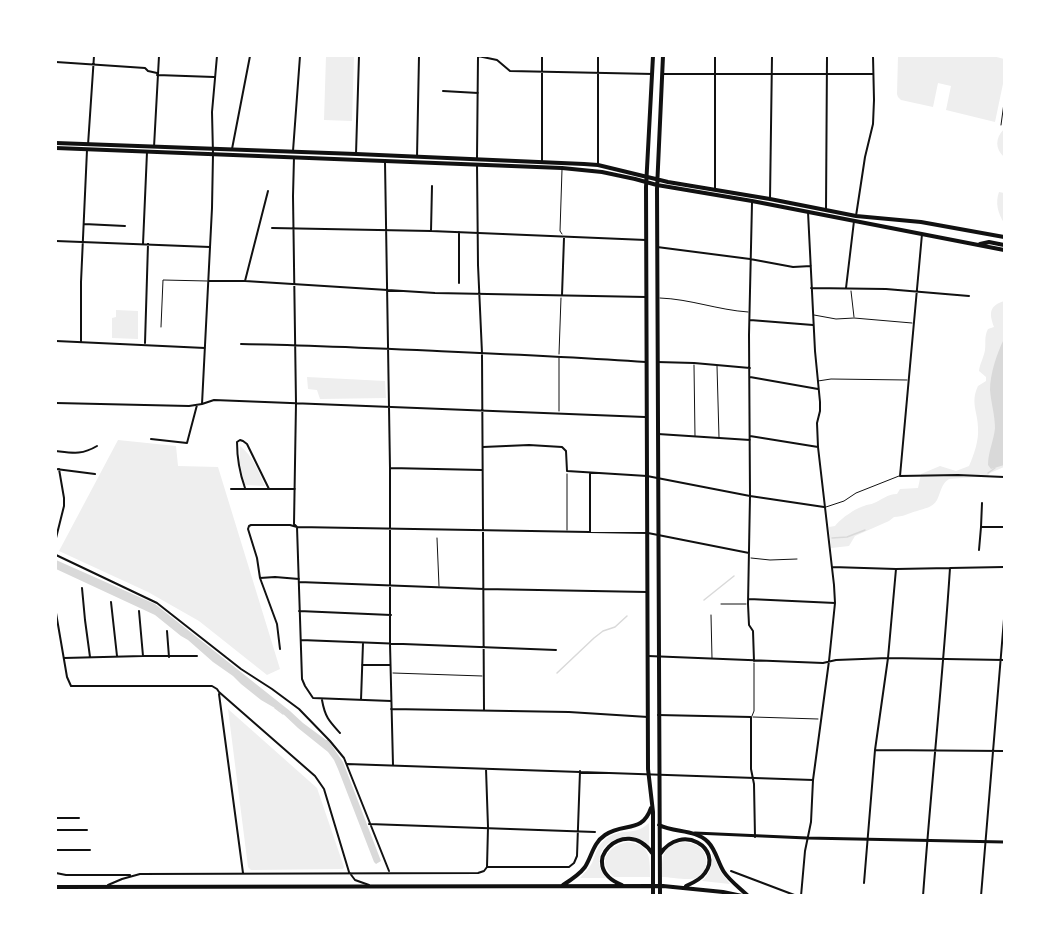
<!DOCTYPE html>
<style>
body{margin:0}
#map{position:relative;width:1060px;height:951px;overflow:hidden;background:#fff;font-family:Literata,serif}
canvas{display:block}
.frame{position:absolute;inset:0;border:57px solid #fff;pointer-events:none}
</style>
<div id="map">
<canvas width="1060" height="951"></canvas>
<div class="frame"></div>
</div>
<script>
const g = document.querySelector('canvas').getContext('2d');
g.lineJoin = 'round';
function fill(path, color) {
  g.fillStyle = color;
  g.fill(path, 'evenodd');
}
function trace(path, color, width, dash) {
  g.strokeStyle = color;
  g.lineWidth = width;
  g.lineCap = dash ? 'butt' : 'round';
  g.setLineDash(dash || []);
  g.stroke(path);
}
const green = new Path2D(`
 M326,56H354L352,121L324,120Z
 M898,56H993L1004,59V79L995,122L946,110L951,86L938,83L933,107L901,100L898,97L897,94Z
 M1004,129V157C995,149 995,138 1004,129Z
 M999,192L1004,193V223C998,213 995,203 999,192Z
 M1004,301V467L990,473L988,475L989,476L949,479C941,484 941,492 937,500C932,508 925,508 917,511C909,513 903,517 894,517L889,521L855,536L849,546L831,548L829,527L835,526C840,519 856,508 864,506C867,504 871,505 874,503C882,500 887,494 897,494L900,489L918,488L921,474L940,466L956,471L969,466C974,455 979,440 978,428C978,412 970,403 978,386L986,381V377L979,371C980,363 984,357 985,350C986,342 984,337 988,329L994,327C989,313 989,306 1004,301Z
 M116,310L138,311V339L112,338V318L116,317Z
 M307,377L385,381L386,398L320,399L317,390L308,389Z
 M118,440L176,446L178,466L218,467L280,669L267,675L199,621L148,592L59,551Z
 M240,446C253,456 258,471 265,486L245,485L240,465Z
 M228,709L317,788L344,867L343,869L251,870L248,867Z
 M649,823V845C623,823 583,850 606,878H580C584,873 589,869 592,863C596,854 597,845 606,839C621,827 634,837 649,823Z
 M627,842C650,844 650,856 650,877H614C596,862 608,846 627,842Z
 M684,842C689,843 693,843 698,846C709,853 710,872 696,878C689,881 670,877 662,877C662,858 661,845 684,842Z
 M712,852L720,871L730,884L702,881C712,872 712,864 712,852Z`);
const water = new Path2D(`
 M1004,339V465L991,469L988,465C988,452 994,440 995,428C995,415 991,403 990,390C990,374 997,353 1004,339Z
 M56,560L155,604L290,711L303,723L326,740H328L343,762L381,861L376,864L374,862L338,769L334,760L328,752L298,728L280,711L261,700L241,684L233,676L213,662L188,640L181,636L155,615L56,569Z`);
const stream = new Path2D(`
 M988,473L995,468
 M832,538L847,537L865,530
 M704,600L734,576
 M557,673L594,638L603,631L615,627L627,616
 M275,708L283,714`);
const service = new Path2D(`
 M1001,125L1004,103
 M562,234L560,231L562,170
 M851,291L854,317
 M660,298C690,299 718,310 748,312
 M814,315L836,319L854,318L912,323
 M161,327L163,280L207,281
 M559,354L561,298
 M559,358V411
 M694,365L695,436
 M717,366L719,437
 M818,381L831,379L907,380
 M826,507L844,501L856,493L899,476
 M567,530V474
 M437,538L439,586
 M751,558L770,560L797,559
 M721,604H746
 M711,615L712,658
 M393,673L482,676
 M752,716L754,711V663
 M753,717L818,719`);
const minor = new Path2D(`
 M478,56L497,60L510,71L653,74
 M56,62L145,68L148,71L157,73
 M663,74H873
 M157,75L214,77
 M443,91L478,93
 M88,145L94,56
 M154,147L159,56
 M232,149L250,56
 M293,151L300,56
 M356,154L359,56
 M294,157L293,196L296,403L294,524L297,527L302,679L305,686L313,698L391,701
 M417,157L419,56
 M477,158L478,56
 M385,162L390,468V644L393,765
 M542,162V56
 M477,164L478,265L482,353L484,710
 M598,165V56
 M715,189V56
 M770,199L772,56
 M752,203L749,335L750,496L748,604L749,625L753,631L754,661
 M826,209L827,56
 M856,216L865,157L873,124L874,100L873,56
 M84,224L125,226
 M272,228L431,231L646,240
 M431,231L432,186
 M922,234L900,476L958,475L1004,477
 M56,241L210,247
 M143,244L147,152
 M657,247L750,259L793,267L811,266
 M209,281H245L435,293L646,297
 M245,281L268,191
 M459,283V232
 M811,288L886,289L969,296
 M846,288L854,221
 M562,295L564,238
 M750,320L813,325
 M56,341L205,348
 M81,341V282L87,150
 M145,343L148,244
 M241,344C306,345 371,348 437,351C506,354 576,357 646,362
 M657,362L694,363L750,368
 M750,377L818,389
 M56,403L189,406L202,404L214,400L645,417
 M202,404L212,208L213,154L212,112L217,56
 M658,434L750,440
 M750,436L818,447
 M151,439L187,443L197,405
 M483,447L529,445L562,447L566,451L567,471L647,476L750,496L824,507
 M56,451C73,453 82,455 97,446
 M390,468L482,470
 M56,469L95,474
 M590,473V532
 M245,488C240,474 237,458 237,442L240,440L243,441L247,444L269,489
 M231,489H295
 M981,527L982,503
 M56,538L64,506V498L59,469
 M979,550L981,527H1004
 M56,555L157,603L241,669L272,689L299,709L330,741L344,758L389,871
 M832,567L896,569L1004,567
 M260,578L275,577L299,579
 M299,582L484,589L647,592
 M82,588L85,620L90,657
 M749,599L835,603
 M111,602L117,656
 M139,611L143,656
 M299,611L391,615
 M56,613L67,677L71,686H212L217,689L219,692L315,776L324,789L349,872L355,880L369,885
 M167,631L169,657
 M301,640L556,650
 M280,649L277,624L260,578L257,558L248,529L249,526L251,525H290L297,527L648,533L749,553
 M648,656L823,663L836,660L888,658L1004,660
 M64,658L143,656H197
 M362,665H389
 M219,694L243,873
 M322,700C325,717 329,721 340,733
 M361,700L363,643
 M391,709L569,712L648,717
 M658,715L751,717V769L754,784L755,837
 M875,750L1004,751
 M347,764L813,780
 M486,769L488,827L487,867
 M56,818H79
 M369,824L595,832
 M56,830H87
 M56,850H90
 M731,871L797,896
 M56,873L66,875H130
 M864,883L875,750L888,658L896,569
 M108,885L122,879L140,874L478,873L484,871L487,867H569L574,863L577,856L580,771
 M801,896L805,851L811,822L813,780L829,661L835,603L834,585L818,447L817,423L820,411V402L815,351L808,212
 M923,896C931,786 943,677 950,568
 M981,896L1004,619`);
const tertiary = new Path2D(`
 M695,833L807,838L1004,842`);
const primary = new Path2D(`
 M56,143L356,154L584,164L598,165L668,182L770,199L856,216L921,222L1004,237
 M56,148L562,168L602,172L635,179L657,185L752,201L1004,250
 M980,244L989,242L1004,245
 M659,825C675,833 695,829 708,842C716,850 718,863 724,872C730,881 740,888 748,896
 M660,854C682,822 723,849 705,873C701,879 693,883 686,886
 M563,885C571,880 579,875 585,867C592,856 593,843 605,835C624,822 642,834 651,808
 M622,885C573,865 626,814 652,853
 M56,887L663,886L723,892L742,896
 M653,896V812L648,769L646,187L653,56
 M660,896L657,189L663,56`);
fill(green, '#eee');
fill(water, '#d9d9d9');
trace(stream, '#d9d9d9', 1.5);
trace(service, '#111', 1);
trace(minor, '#111', 2);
trace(tertiary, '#111', 3);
trace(primary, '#111', 4);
</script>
